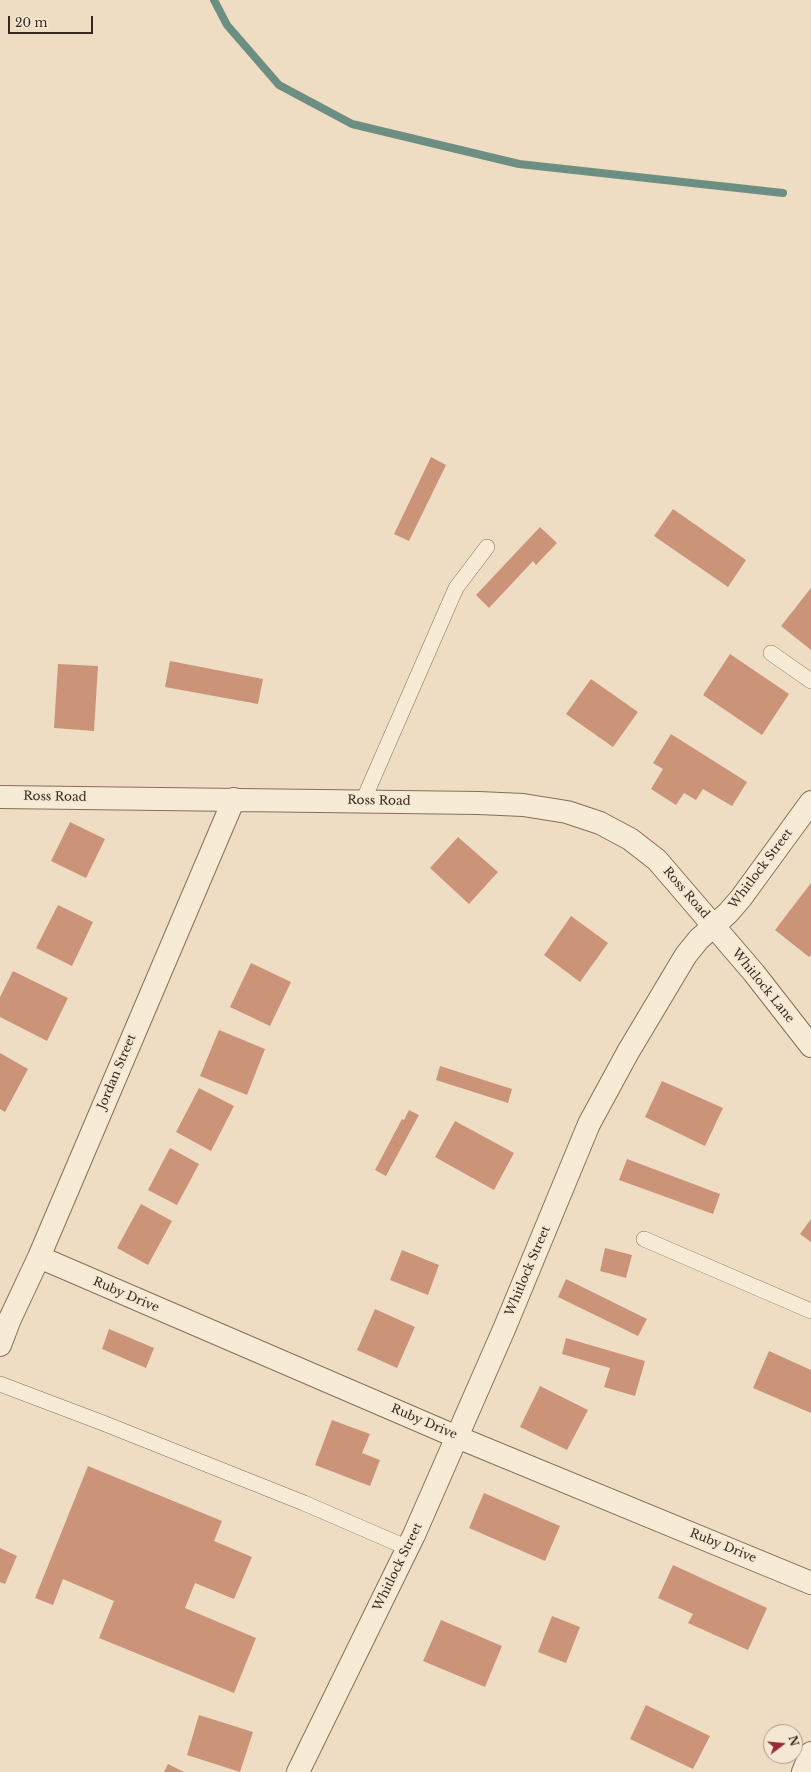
<!DOCTYPE html>
<style>
body{margin:0}
#map{position:relative;width:811px;height:1772px;overflow:hidden;background:#eeddc3;font-family:"Libre Baskerville",serif}
canvas{display:block}
.north{position:absolute;left:763px;top:1724px;width:40px;height:40px;box-sizing:border-box;background:#f5e8d2;border:1px solid #a99b8a;border-radius:50%;rotate:74deg;font-size:11px;font-weight:700;line-height:16px;text-align:center;color:#37281e}
.north::after{content:'';display:block;margin:auto;width:14px;height:18px;background:#962a35;clip-path:polygon(50% 0,100% 100%,50% 72%,0 100%)}
.scale{position:absolute;left:8px;top:16px;width:85px;height:18px;box-sizing:border-box;border:2px solid #37281e;border-top:0;padding-left:5px;font-size:12px;line-height:14px;white-space:nowrap;color:#37281e;-webkit-text-stroke:3px #f5e8d2;paint-order:stroke}
</style>
<div id="map">
<canvas width="811" height="1772"></canvas>
<div class="north">N</div>
<div class="scale">20 m</div>
</div>
<script>
const g = document.querySelector('canvas').getContext('2d');
g.lineJoin = 'round';
function trace(path, color, width, dash) {
  g.strokeStyle = color;
  g.lineWidth = width;
  g.lineCap = dash ? 'butt' : 'round';
  g.setLineDash(dash || []);
  g.stroke(path);
}
function fill(path, color) {
  g.fillStyle = color;
  g.fill(path, 'evenodd');
}
function label(font, color, halo, rows, align = 'center') {
  g.font = font + ' "Libre Baskerville",serif';
  g.lineWidth = 4;
  g.setLineDash([]);
  g.textBaseline = 'middle';
  g.strokeStyle = halo;
  g.fillStyle = color;
  for (const [text, x, y, turn = 0] of rows) {
    g.save();
    g.translate(x, y);
    g.rotate((+turn || 0) * Math.PI / 180);
    g.textAlign = isNaN(turn) ? turn : align;
    if (halo) g.strokeText(text, 0, 0);
    g.fillText(text, 0, 0);
    g.restore();
  }
}
const stream = new Path2D(`
 M214,0L227,25L279,85L352,124L519,164L783,193`);
const building = new Path2D(`
 M431,457L446,465L409,541L394,534Z
 M673,509L746,560L728,587L654,536Z
 M540,527L557,543L536,565L533,561L489,608L476,595Z
 M811,588V650L781,626Z
 M730,654L789,694L762,735L703,695Z
 M170,661L263,679L258,704L165,687Z
 M58,664L98,666L94,731L54,728Z
 M591,679L638,712L613,747L566,714Z
 M671,734L747,782L732,806L703,789L696,800L684,793L676,805L651,789L663,769L653,763Z
 M70,822L105,839L86,878L51,861Z
 M458,837L498,872L469,904L430,868Z
 M811,883V955L809,957L775,930Z
 M58,905L93,922L72,966L36,948Z
 M571,916L608,943L580,982L544,955Z
 M251,963L291,982L270,1026L230,1007Z
 M13,971L68,998L47,1041L0,1017V997Z
 M219,1030L265,1049L247,1095L200,1076Z
 M0,1053L28,1069L5,1112L0,1109Z
 M440,1066L512,1089L508,1103L436,1080Z
 M662,1081L723,1108L705,1146L645,1117Z
 M199,1088L234,1106L211,1151L176,1132Z
 M409,1110L419,1115L386,1176L375,1170L402,1119L404,1120Z
 M455,1121L514,1153L494,1190L435,1157Z
 M170,1148L199,1164L177,1205L148,1190Z
 M627,1159L720,1194L713,1214L619,1180Z
 M141,1204L172,1221L148,1265L117,1248Z
 M811,1219V1242L800,1234Z
 M605,1248L632,1255L626,1278L600,1271Z
 M402,1250L439,1265L428,1295L390,1280Z
 M566,1279L647,1319L638,1336L558,1297Z
 M375,1309L415,1327L397,1368L357,1350Z
 M109,1329L154,1348L146,1368L102,1349Z
 M566,1338L645,1361L635,1396L604,1387L610,1368L562,1354Z
 M769,1351L811,1370V1413L753,1388Z
 M540,1386L588,1410L567,1450L520,1427Z
 M332,1420L370,1434L362,1453L380,1460L370,1486L315,1465Z
 M88,1466L222,1521L214,1541L252,1557L234,1599L195,1583L185,1608L256,1638L234,1693L99,1638L114,1601L63,1579L53,1605L35,1598Z
 M484,1493L560,1526L545,1561L469,1528Z
 M0,1548L17,1556L5,1584L0,1582Z
 M673,1565L767,1608L748,1650L688,1623L693,1614L658,1598Z
 M552,1616L580,1627L566,1663L538,1652Z
 M441,1620L502,1646L485,1687L423,1661Z
 M646,1705L710,1736L693,1769L630,1739Z
 M199,1715L253,1732L240,1772L187,1755Z
 M168,1764L184,1772H164Z`);
const service = new Path2D(`
 M771,653L811,681
 M363,801L456,588L487,547
 M644,1239L811,1311
 M0,1384L103,1423L304,1503L408,1548`);
const minor = new Path2D(`
 M0,797L479,803L523,805L567,812L600,823L630,839L657,860L754,973L811,1046
 M39,1257L457,1437L811,1583
 M0,1345L10,1319L39,1257L234,799
 M298,1772L414,1535L505,1327L589,1124L628,1052L686,955L699,939L728,913L741,898L811,802`);
const tertiary = new Path2D(`
 M803,1772L811,1753`);
const streetNames = [
 ["Ross Road",55,797,1],
 ["Ross Road",379,801,1],
 ["Whitlock Street",761,869,-53],
 ["Ross Road",686,893,49],
 ["Whitlock Lane",763,986,51],
 ["Jordan Street",117,1072,-67],
 ["Whitlock Street",528,1271,-67],
 ["Ruby Drive",126,1295,23],
 ["Ruby Drive",424,1422,23],
 ["Ruby Drive",723,1546,22],
 ["Whitlock Street",398,1567,-64]
];
trace(stream, '#6c8e83', 8);
fill(building, '#cb9479');
trace(service, '#876e5a', 16);
trace(minor, '#876e5a', 24);
trace(tertiary, '#876e5a', 24);
trace(service, '#f8ebd6', 15);
trace(minor, '#f8ebd6', 22);
trace(tertiary, '#f8ebd6', 22);
label('12px', '#37281e', '#f5e8d2', streetNames);
</script>
